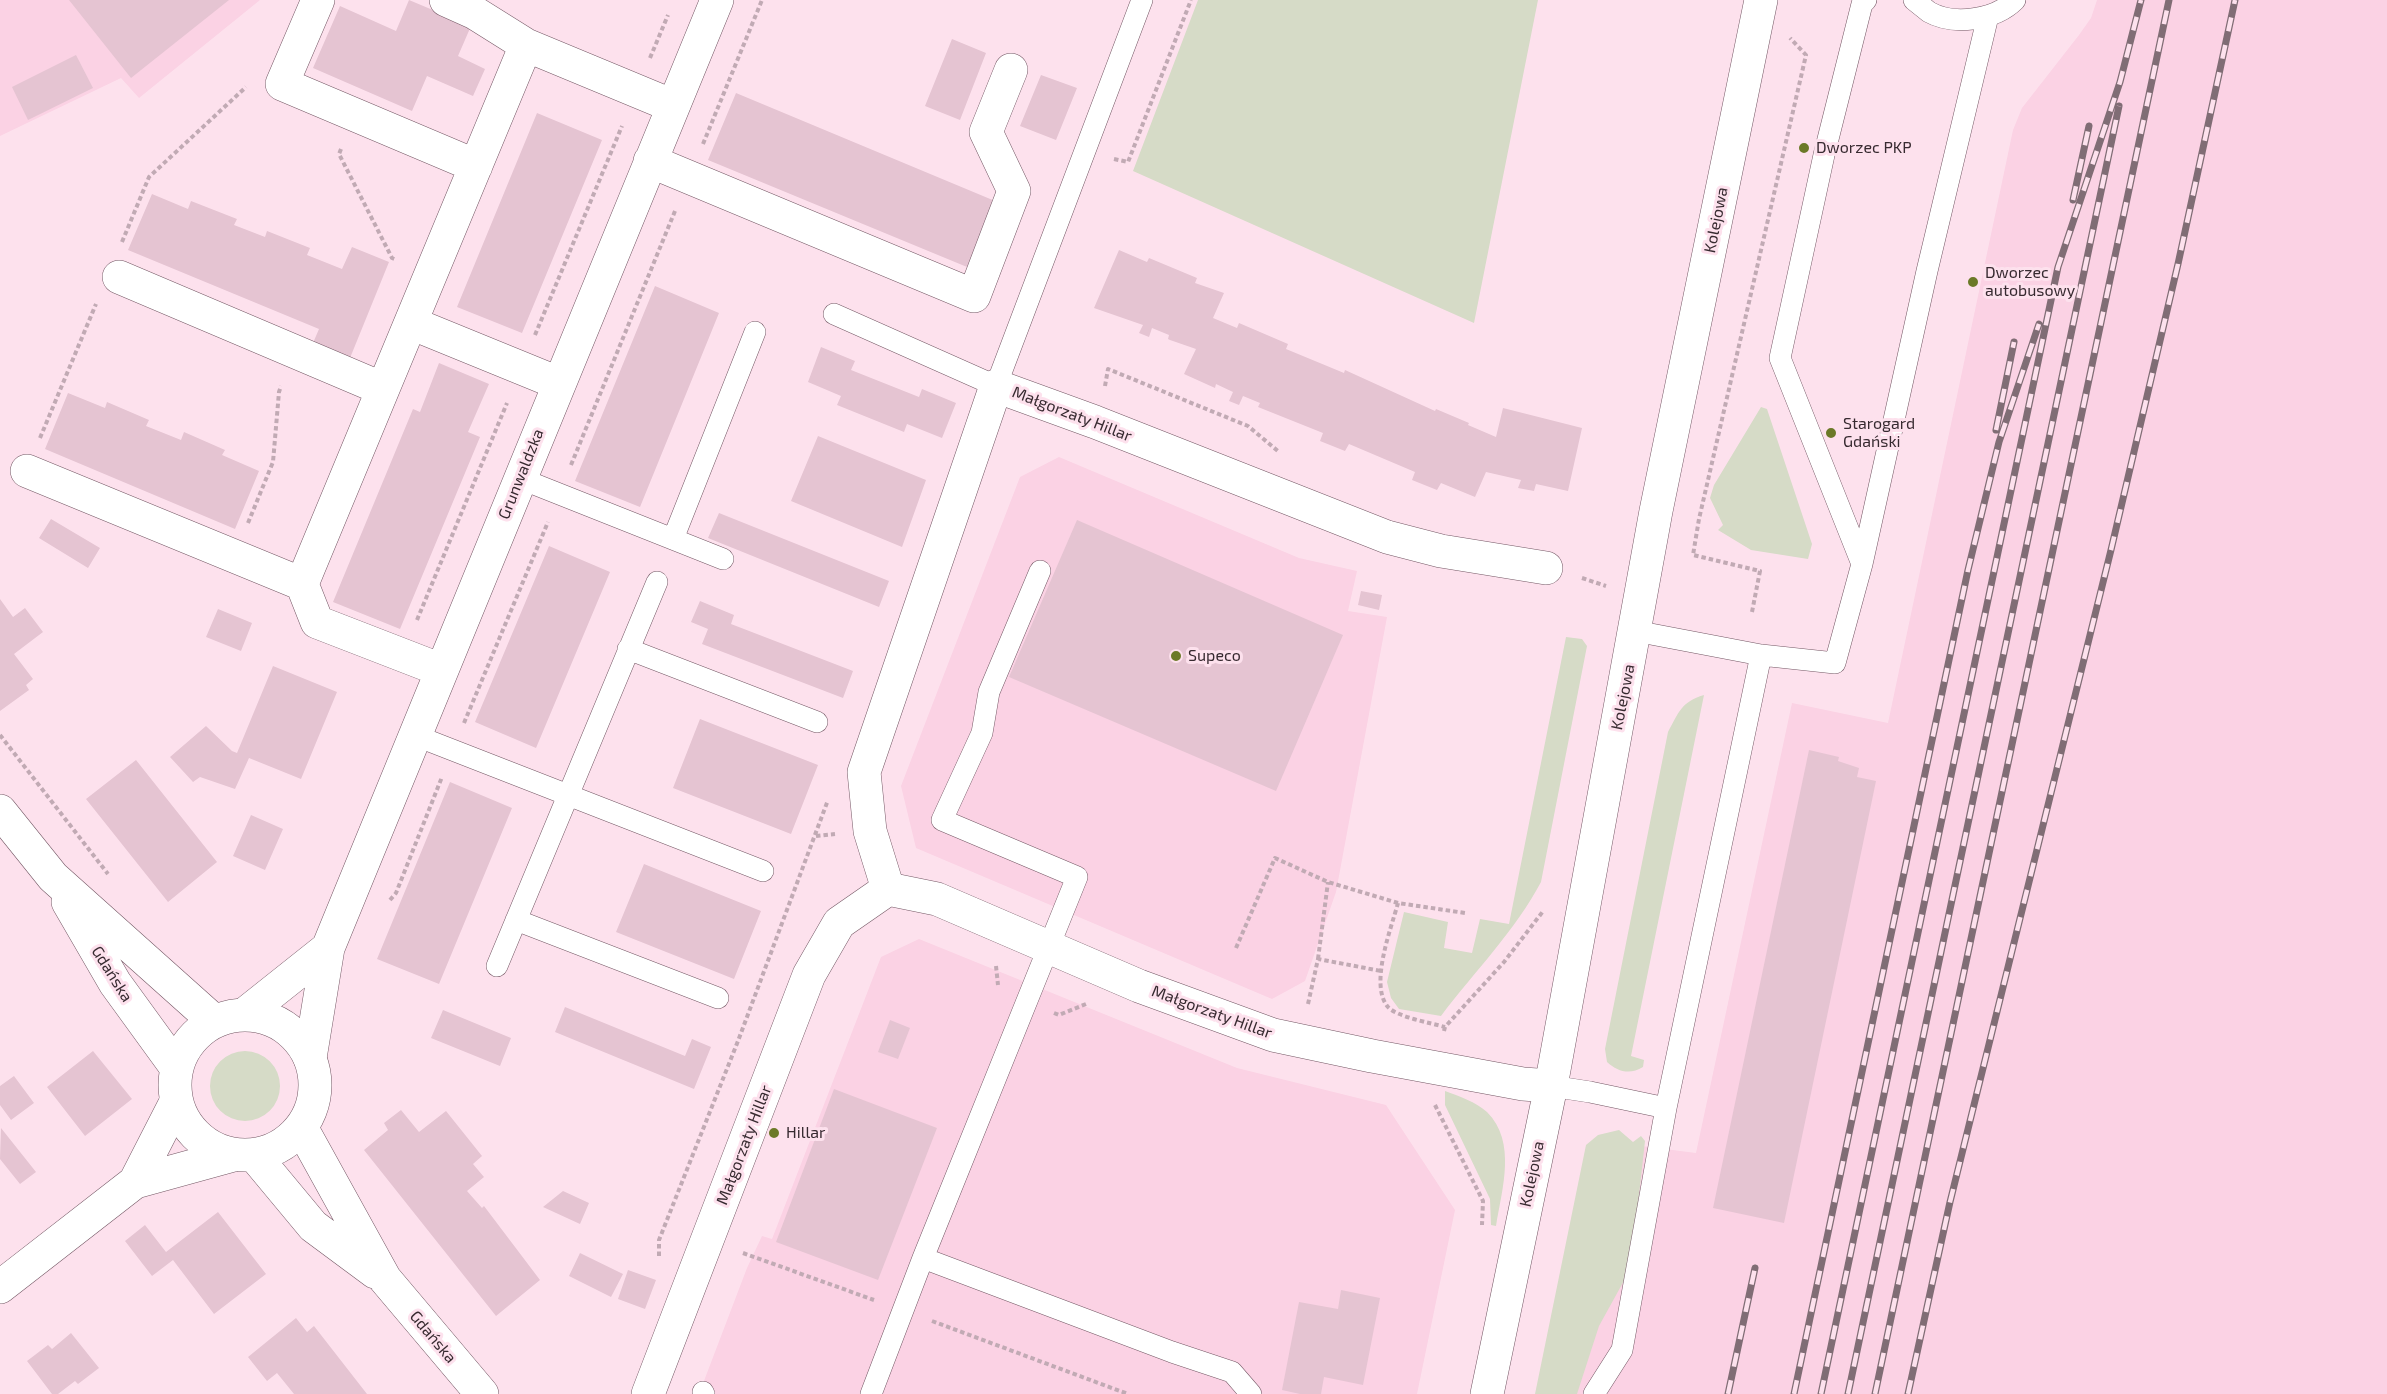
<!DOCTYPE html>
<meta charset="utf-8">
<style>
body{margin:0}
canvas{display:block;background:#fde1ed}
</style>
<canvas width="2387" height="1394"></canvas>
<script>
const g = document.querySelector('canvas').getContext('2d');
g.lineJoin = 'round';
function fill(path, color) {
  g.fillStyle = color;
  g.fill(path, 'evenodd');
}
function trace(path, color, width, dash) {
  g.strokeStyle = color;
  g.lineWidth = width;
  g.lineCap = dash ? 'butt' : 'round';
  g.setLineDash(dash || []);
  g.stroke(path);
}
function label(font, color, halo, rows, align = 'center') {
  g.font = font + ' "Exo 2",sans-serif';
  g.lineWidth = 6;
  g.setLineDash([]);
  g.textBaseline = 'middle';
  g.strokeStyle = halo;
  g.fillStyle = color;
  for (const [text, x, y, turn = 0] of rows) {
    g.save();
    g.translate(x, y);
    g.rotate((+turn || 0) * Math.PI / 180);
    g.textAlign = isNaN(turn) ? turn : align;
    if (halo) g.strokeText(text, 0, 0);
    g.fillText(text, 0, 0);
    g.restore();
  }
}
const built = new Path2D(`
 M0,0H260L139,98L121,78L0,136Z
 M2097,0H2387V1394H1541L1594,1140L1696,1153L1792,703L1888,723L2013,130L2022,108L2079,35L2091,18Z
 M1059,457L1299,558L1357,571L1348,611L1387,617L1336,892L1305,981L1272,999L916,848L901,786L1020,477Z
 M919,939L1237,1068L1386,1105L1455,1210L1417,1394H699L747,1268L762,1236L772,1239L881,957Z`);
const green = new Path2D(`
 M1198,0H1538L1474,323L1133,171Z
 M1761,407L1767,409L1812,544L1808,559L1751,550L1718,530L1723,525L1710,498L1714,485Z
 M1566,637L1582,639L1587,646L1541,882C1515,931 1475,971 1441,1016L1399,1009L1391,998L1387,982L1404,912L1448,922L1444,948L1472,953L1480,919L1509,924Z
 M1704,695L1631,1056L1644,1060L1643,1067C1630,1075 1618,1072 1607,1062L1605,1049L1668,732C1679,712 1681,702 1704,695Z
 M210 1086a35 35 0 1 1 70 0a35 35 0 1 1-70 0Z
 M1445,1091C1459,1096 1476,1102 1487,1112C1517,1142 1502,1189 1496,1226L1491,1225L1490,1199L1445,1105Z
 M1619,1130L1633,1142L1641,1136L1645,1141L1631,1268L1599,1326L1577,1394H1535L1586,1145L1598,1135Z`);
const building = new Path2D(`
 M69,0H229L131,78Z
 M409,0L471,26L458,56L485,69L473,96L427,76L412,111L313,68L340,6L396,31Z
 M952,39L986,53L960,120L925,106Z
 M76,55L93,88L28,120L12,87Z
 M1041,75L1077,88L1056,140L1020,126Z
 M736,93L995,201L967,267L708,160Z
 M537,113L602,140L522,333L457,307Z
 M152,194L188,209L191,201L237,219L234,225L265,237L267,231L310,248L307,255L342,269L352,247L389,262L350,358L313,343L319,329L128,250Z
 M1119,250L1147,262L1149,258L1197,278L1195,283L1224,293L1213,318L1237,328L1239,323L1288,344L1286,349L1344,373L1345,370L1435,411L1436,409L1469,423L1468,425L1496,437L1503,408L1582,428L1568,491L1536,484L1534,491L1518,488L1521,480L1486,472L1475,497L1441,483L1437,490L1412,480L1415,472L1349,444L1345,451L1320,441L1323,433L1258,407L1260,403L1243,396L1239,405L1229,401L1233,392L1216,384L1215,388L1184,374L1196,349L1170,340L1168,339L1169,335L1152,328L1149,337L1139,333L1143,325L1094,308Z
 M655,286L719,313L640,507L575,481Z
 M821,347L855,361L851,370L919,397L922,389L956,403L942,438L907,424L904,432L837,405L841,396L808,382Z
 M439,363L489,384L468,432L480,437L400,629L333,602L413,409L420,412Z
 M68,393L105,408L107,402L149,420L146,426L181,440L184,432L225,450L222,455L259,471L235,529L45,449Z
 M818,436L926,480L902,547L791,501Z
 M719,513L889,581L879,607L708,538Z
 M51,519L100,548L88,568L39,538Z
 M1077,520L1343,635L1276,791L1009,677Z
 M549,546L610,572L536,748L475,722Z
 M1361,591L1382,595L1379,610L1358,605Z
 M0,599L13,617L25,608L43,632L14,654L33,679L26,685L29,690L0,711Z
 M700,601L734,615L731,624L853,671L843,698L702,644L708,629L691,622Z
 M218,609L252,623L241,651L206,637Z
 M273,666L337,692L301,779L249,758L235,789L200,777L193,782L170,757L206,726L232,751L237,753Z
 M700,719L818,765L791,834L673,788Z
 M1809,750L1839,757L1838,761L1859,768L1857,777L1876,781L1784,1223L1713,1208Z
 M136,760L217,862L168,902L86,799Z
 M450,782L512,808L439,984L377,959Z
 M251,815L283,829L265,870L233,856Z
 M644,864L761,911L734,979L616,932Z
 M565,1007L685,1056L692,1039L711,1047L694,1089L555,1032Z
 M443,1010L511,1038L500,1066L431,1038Z
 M890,1020L910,1028L898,1059L878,1052Z
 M93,1051L132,1099L85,1136L47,1087Z
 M14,1076L34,1103L11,1120L0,1105V1086Z
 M834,1089L937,1128L878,1280L776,1242Z
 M401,1110L419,1132L446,1111L482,1156L473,1164L484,1177L467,1191L482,1208L484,1206L540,1280L496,1316L364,1150L388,1130L384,1123Z
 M1,1128L36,1172L20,1184L0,1159Z
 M563,1191L589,1203L580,1224L543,1207Z
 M218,1212L266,1274L214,1314L173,1260L152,1276L125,1241L145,1225L166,1252Z
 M580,1253L623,1274L611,1297L569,1276Z
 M628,1270L656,1280L645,1309L618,1299Z
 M1341,1290L1380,1298L1363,1385L1324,1377L1321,1394H1300L1282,1390L1299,1302L1338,1309Z
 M296,1318L307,1332L314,1326L367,1394H294L277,1373L267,1381L248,1357Z
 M71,1333L99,1368L78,1384L75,1381L58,1394H52L27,1361L48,1345L52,1349Z`);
const path = new Path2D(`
 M650,58L668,15
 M703,144L762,0
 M341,149L339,154L392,258L397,260
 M1114,159L1128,162L1191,0
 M122,242L149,177L246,87
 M535,335L622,126
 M1105,386L1108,369L1248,426L1279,452
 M40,438L96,304
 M571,465L675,211
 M248,523L273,462L279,392L281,386
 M1582,578L1606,586
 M1752,612L1760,571L1693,555L1699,519L1806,55L1790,38
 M417,620L507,403
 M464,723L548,522
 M0,735L108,874
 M816,836L835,834
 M390,900L396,893L442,777
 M1398,903C1391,929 1369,985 1388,1007C1397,1017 1431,1023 1445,1027
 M1236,948L1275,858L1328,882L1398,903L1465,913
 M1318,959L1328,882
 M996,966L998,985
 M1308,1004L1318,959L1381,971
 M1054,1013L1059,1015L1086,1004
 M1444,1031L1445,1027L1504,962L1544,910
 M1435,1105L1483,1201L1482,1225
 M743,1253L874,1300
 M659,1256V1240L738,1041L828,800
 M932,1321L1128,1394`);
const lane = new Path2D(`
 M1914,0C1919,4 1924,8 1929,12C1954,26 1995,20 2015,0
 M834,314L996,386L1142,0
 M519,478L723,559
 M673,539L755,332
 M1862,564L1780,358L1824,155L1862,4L1866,0
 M1635,631L1761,655L1835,663L1862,564L1927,271L1988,16
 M628,649L817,722
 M414,735L763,871
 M516,920L718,998
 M497,966L657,582
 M1551,1086L1590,1092L1666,1108
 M923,1258L1172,1352L1232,1372L1251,1394
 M703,1392L704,1394
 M871,1394L923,1258L1077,877L942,820L982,733L989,692L1040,571
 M1594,1394L1622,1350L1666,1108L1761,655`);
const street = new Path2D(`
 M318,0L282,84L476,166
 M446,0L475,13L526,45
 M650,161L974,296L1014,191L986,132L1011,70
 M119,277L383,389
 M411,323L558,383
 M27,471L302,584
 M441,670L317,622L302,584L309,567L526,45L673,106
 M888,889L870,831L864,772L996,386L1095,422L1387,537L1441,551L1546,568
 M245,1014L328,948
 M310,1058L328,948L717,0
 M135,1182L233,1155
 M0,1287L135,1182L176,1102`);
const secondary = new Path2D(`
 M0,811L53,877L214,1021
 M68,902L115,983L176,1067
 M175 1085a70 70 0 1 1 140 0a70 70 0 1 1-140 0Z
 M301,1127L385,1279L482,1394
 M254,1155L313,1226L375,1272
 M648,1394L809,975L839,923L888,889L937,899L1139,986L1273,1035L1372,1056L1523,1084L1551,1086
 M1487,1394L1551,1086L1656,511L1761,0`);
const rail = new Path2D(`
 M2073,200L2089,126
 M1996,430L2014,342
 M1728,1394L1755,1268
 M1794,1394L1968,570L1999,442L2039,324
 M1821,1394L2058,267L2120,82L2141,0
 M1848,1394L2119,106
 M1875,1394L2169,0
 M1908,1394L1950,1202L2111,550L2178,264L2235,0`);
const markers = [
 [1804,148,6,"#6b7927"],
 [1973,282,6,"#6b7927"],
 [1831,433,6,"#6b7927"],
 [1176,656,6,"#6b7927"],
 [774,1133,6,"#6b7927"]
];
const poiNames = [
 ["Dworzec PKP",1816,148],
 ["Dworzec",1985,273],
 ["autobusowy",1985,291],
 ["Starogard",1843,424],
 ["Gdański",1843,442],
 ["Supeco",1188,656],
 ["Hillar",786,1133]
];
const streetNames = [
 ["Kolejowa",1716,220,-79],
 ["Małgorzaty Hillar",1072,414,21],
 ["Grunwaldzka",521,474,-68],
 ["Kolejowa",1623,697,-79],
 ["Gdańska",112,974,58],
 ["Małgorzaty Hillar",1212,1012,20],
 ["Małgorzaty Hillar",744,1145,-69],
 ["Kolejowa",1532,1174,-78],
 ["Gdańska",433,1337,50]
];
fill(built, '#fbd2e4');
fill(green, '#d6dbc7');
fill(building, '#e5c4d2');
trace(lane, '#745865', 22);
trace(street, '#745865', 34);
trace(secondary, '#745865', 34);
trace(path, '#c1aab4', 4, [4.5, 3]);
trace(lane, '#fff', 21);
trace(street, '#fff', 33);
trace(secondary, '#fff', 33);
trace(rail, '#806d75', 7);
trace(rail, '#fde1ed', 4.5, [14]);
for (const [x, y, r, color] of markers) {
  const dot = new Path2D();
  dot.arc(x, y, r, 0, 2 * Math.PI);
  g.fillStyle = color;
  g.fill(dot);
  trace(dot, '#fde1ed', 2);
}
label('16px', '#372a30', '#fde1ed', poiNames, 'left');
label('16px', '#372a30', '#fde1ed', streetNames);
</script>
